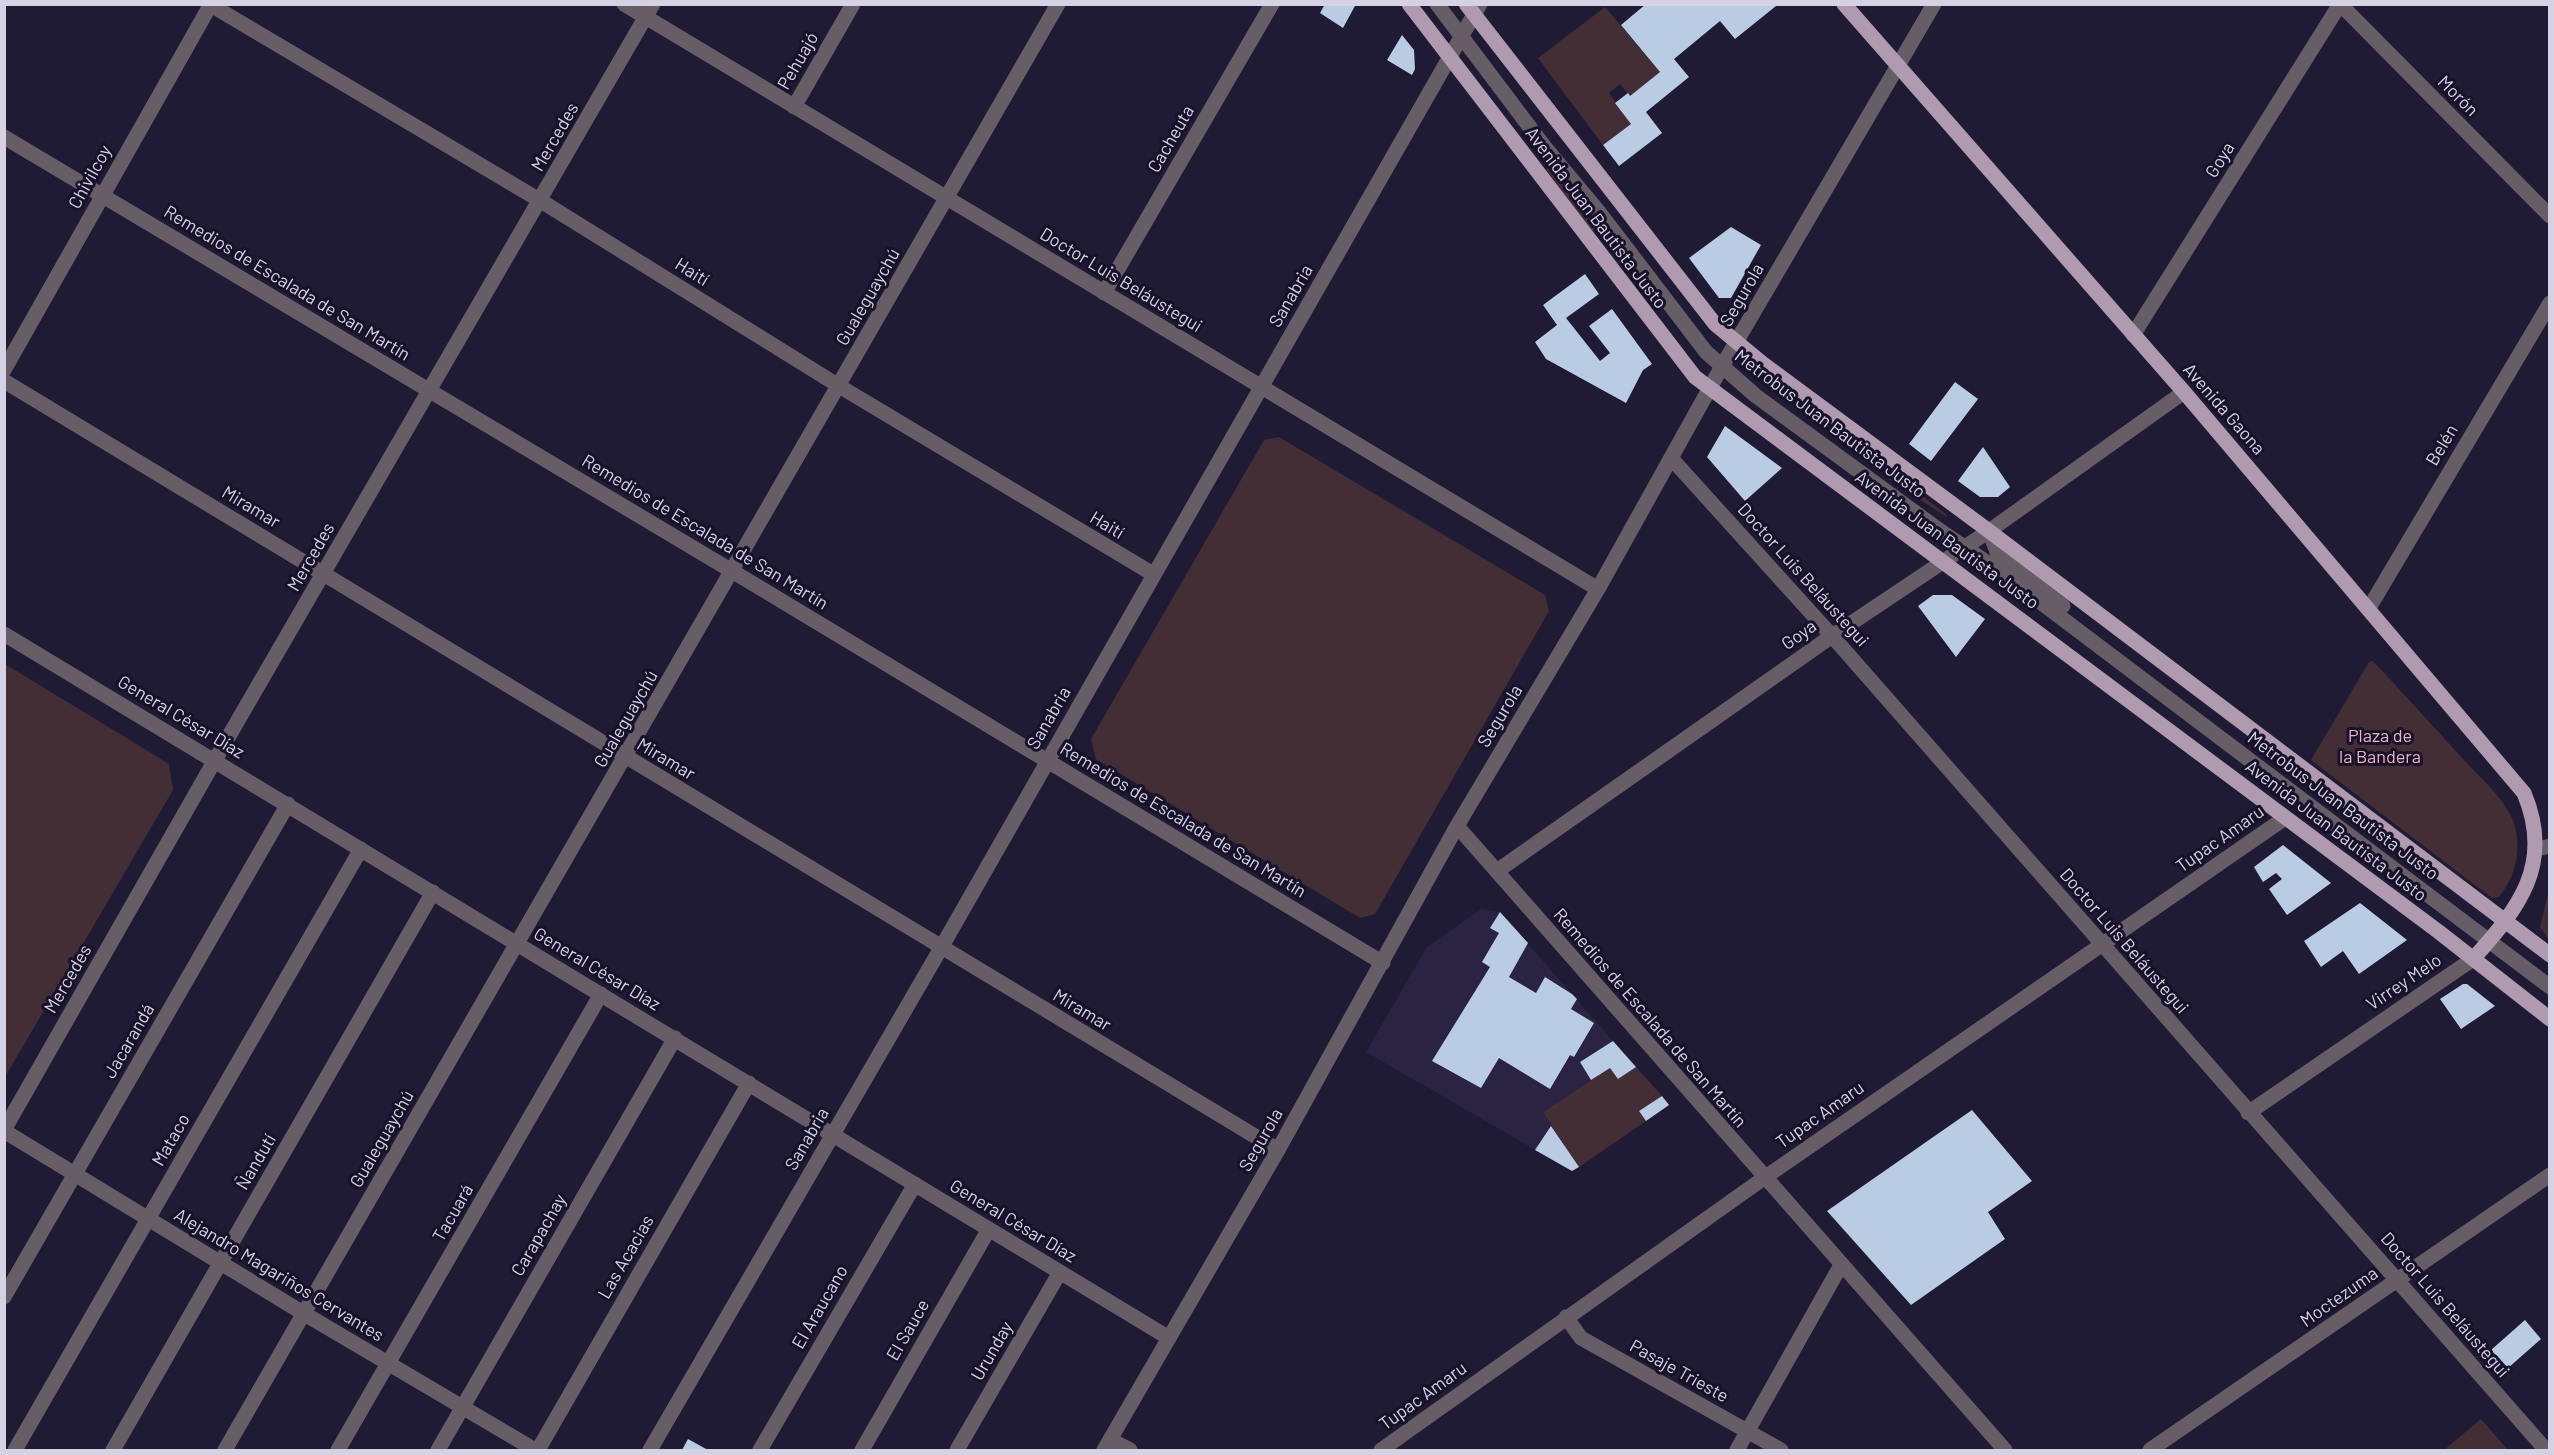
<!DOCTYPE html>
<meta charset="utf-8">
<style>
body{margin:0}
#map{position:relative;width:2554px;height:1455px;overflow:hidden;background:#201b34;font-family:Barlow,sans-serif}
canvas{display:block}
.frame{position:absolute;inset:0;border:6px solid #d5d3e3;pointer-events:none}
</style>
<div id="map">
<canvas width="2554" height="1455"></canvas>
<div class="frame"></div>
</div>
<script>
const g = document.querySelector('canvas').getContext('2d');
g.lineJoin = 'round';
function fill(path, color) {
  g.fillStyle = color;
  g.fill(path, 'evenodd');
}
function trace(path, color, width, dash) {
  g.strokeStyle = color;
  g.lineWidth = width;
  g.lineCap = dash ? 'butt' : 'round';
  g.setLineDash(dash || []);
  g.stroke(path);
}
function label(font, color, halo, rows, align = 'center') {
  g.font = font + ' Barlow,sans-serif';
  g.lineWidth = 6;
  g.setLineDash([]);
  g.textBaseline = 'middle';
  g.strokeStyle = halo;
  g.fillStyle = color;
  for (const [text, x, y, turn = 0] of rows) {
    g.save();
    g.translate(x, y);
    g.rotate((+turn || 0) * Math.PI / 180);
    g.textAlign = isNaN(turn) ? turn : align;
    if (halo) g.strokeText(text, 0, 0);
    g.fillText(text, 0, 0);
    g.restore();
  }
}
const built = new Path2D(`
 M1481,909L1500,912L1669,1105L1572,1171L1366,1052L1427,947Z`);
const green = new Path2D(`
 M1605,7L1660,72L1630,96L1620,84L1609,93L1631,124L1603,145L1538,58Z
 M1549,167L1597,227L1592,232L1546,169Z
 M1279,437L1545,595L1549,611L1375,914L1360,918L1096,759L1091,739L1264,440Z
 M1889,471L1946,514L1947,517L1885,477Z
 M2373,661C2403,693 2433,726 2463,759C2480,778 2505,798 2514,823C2522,849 2516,876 2499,897L2492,898L2311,760L2369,662Z
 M5,664L169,764L173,790L5,1077Z
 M2549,890V940L2540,927Z
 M1636,1067L1662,1096L1639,1111L1646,1121L1579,1167L1543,1112L1610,1068L1618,1079Z
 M2481,1419L2508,1450H2444Z`);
const building = new Path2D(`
 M1325,4H1356L1343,28L1320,13Z
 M1646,4L1776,6L1735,39L1720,21L1674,59L1689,77L1646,112L1662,133L1619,166L1603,145L1631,124L1615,103L1628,93L1630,96L1660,72L1621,25Z
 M1402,35L1414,50L1415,69L1412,75L1387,60Z
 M1731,227L1761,245L1731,298H1719L1689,258Z
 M1585,274L1599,294L1566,318L1600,361L1610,353L1589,326L1612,309L1652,364L1643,370L1626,403L1546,359L1535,342L1557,325L1543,305Z
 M1955,382L1978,399L1931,461L1909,444Z
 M1725,426L1782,468L1745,501L1707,457Z
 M1983,447L2010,487L1998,497H1980L1958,481Z
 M1933,595H1952L1985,619L1956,657L1918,606Z
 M2283,845L2331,883L2287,915L2269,889L2282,879L2276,873L2263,882L2254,867Z
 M2360,903L2407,940L2359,974L2343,951L2321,967L2304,941Z
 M1500,912L1528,943L1509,977L1536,993L1545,977L1572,994L1577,999L1571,1009L1594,1023L1574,1057L1570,1055L1550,1089L1499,1058L1481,1088L1432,1061L1490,967L1482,962L1499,933L1490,928Z
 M2463,984H2467L2495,1006L2461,1029L2440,999Z
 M1613,1041L1636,1067L1618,1079L1610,1068L1591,1080L1580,1062Z
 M1662,1096L1669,1105L1646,1121L1639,1111Z
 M1972,1110L2032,1181L1988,1212L2005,1239L1911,1305L1827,1211Z
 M1551,1126L1579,1167L1572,1171L1535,1150Z
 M2525,1320L2541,1339L2508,1368L2491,1350Z
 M688,1439L708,1450H682Z`);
const minor = new Path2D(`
 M624,4L1598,589
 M1437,4L1544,146L1599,212L1706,352L1756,396L1942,532L1998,570L2550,987
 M2340,4L2550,216
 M211,5L541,201L839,386L1153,574
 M794,107L853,4
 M4,137L732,571L1383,963
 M1104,293L1272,4
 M2133,335L2340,4
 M4,370L211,4
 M4,381L1278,1150
 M1671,458L1832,636L2546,1450
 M1989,531L1999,557L2063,606
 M2369,608L2550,303
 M4,634L1169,1338
 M1457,826L2005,1450
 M2541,848L2550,846
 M1497,871L1832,636L1989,531L2184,392
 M2248,1113L2473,959
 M4,1130L215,760L653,4
 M4,1131L303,1313L535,1450
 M4,1297L288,804
 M1566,1317L1581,1338L1781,1450
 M1111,1440L1130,1450
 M15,1450L361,849
 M113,1450L433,892
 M225,1450L1058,4
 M338,1450L601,994
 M438,1450L675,1038
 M538,1450L749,1083
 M650,1450L941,948L1480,4
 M760,1450L915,1184
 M862,1450L989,1229
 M957,1450L1060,1272
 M1104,1450L1278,1150L1457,826L1598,589L1721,368L1934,4
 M1381,1450L1764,1178L2285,818
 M1737,1450L1841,1265
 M2150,1450L2550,1175`);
const major = new Path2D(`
 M1409,4L1695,377L2439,932L2550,1019
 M1466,4L1715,324L1762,363L1989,531L2550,955
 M1844,4L2184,392L2524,793C2554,864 2519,908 2473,959`);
const streetNames = [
 ["Pehuajó",798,61,-60],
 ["Morón",2458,96,45],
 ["Mercedes",555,137,-60],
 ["Cacheuta",1171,139,-60],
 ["Goya",2220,160,-58],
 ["Chivilcoy",90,177,-61],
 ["Avenida Juan Bautista Justo",1596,218,53],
 ["Haití",692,272,32],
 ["Doctor Luis Beláustegui",1121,280,31],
 ["Remedios de Escalada de San Martín",287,283,31],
 ["Segurola",1742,295,-60],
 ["Sanabria",1291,296,-60],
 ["Gualeguaychú",868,297,-60],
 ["Avenida Gaona",2224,409,49],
 ["Metrobus Juan Bautista Justo",1830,424,37],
 ["Belén",2442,445,-59],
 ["Miramar",251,507,31],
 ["Haití",1107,525,31],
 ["Remedios de Escalada de San Martín",705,532,31],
 ["Avenida Juan Bautista Justo",1947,540,36],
 ["Mercedes",311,557,-60],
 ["Doctor Luis Beláustegui",1803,575,48],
 ["Goya",1799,635,-35],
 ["Segurola",1500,716,-59],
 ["General César Díaz",181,717,31],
 ["Sanabria",1049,718,-60],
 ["Gualeguaychú",626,719,-60],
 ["Miramar",666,759,31],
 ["Metrobus Juan Bautista Justo",2343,806,37],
 ["Remedios de Escalada de San Martín",1183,820,31],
 ["Avenida Juan Bautista Justo",2336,831,37],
 ["Tupac Amaru",2220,839,-35],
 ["Doctor Luis Beláustegui",2124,941,49],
 ["General César Díaz",597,969,31],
 ["Mercedes",68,979,-60],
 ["Virrey Melo",2404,982,-34],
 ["Miramar",1082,1010,31],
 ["Remedios de Escalada de San Martín",1650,1018,49],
 ["Jacarandá",129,1041,-60],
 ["Tupac Amaru",1820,1115,-35],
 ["Gualeguaychú",382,1139,-60],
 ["Sanabria",807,1139,-60],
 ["Mataco",171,1140,-60],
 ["Segurola",1261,1140,-60],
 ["Ñandutí",256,1162,-60],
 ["Tacuará",453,1213,-60],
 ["General César Díaz",1013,1221,31],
 ["Carapachay",539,1235,-60],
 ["Las Acacias",626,1257,-60],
 ["Alejandro Magariños Cervantes",279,1275,31],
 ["Moctezuma",2339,1297,-35],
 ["Doctor Luis Beláustegui",2445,1305,49],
 ["El Araucano",820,1307,-60],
 ["El Sauce",908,1330,-60],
 ["Urunday",992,1351,-60],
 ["Pasaje Trieste",1679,1371,29],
 ["Tupac Amaru",1423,1396,-36]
];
const parkNames = [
 ["Plaza de",2380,736],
 ["la Bandera",2380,757]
];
fill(built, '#2a2442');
fill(green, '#442e35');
fill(building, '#bacbe4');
trace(minor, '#675d67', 15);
trace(major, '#af9aaf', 15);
label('18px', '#d5d3e3', '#17122a', streetNames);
label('18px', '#edb3c3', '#17122a', parkNames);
</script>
